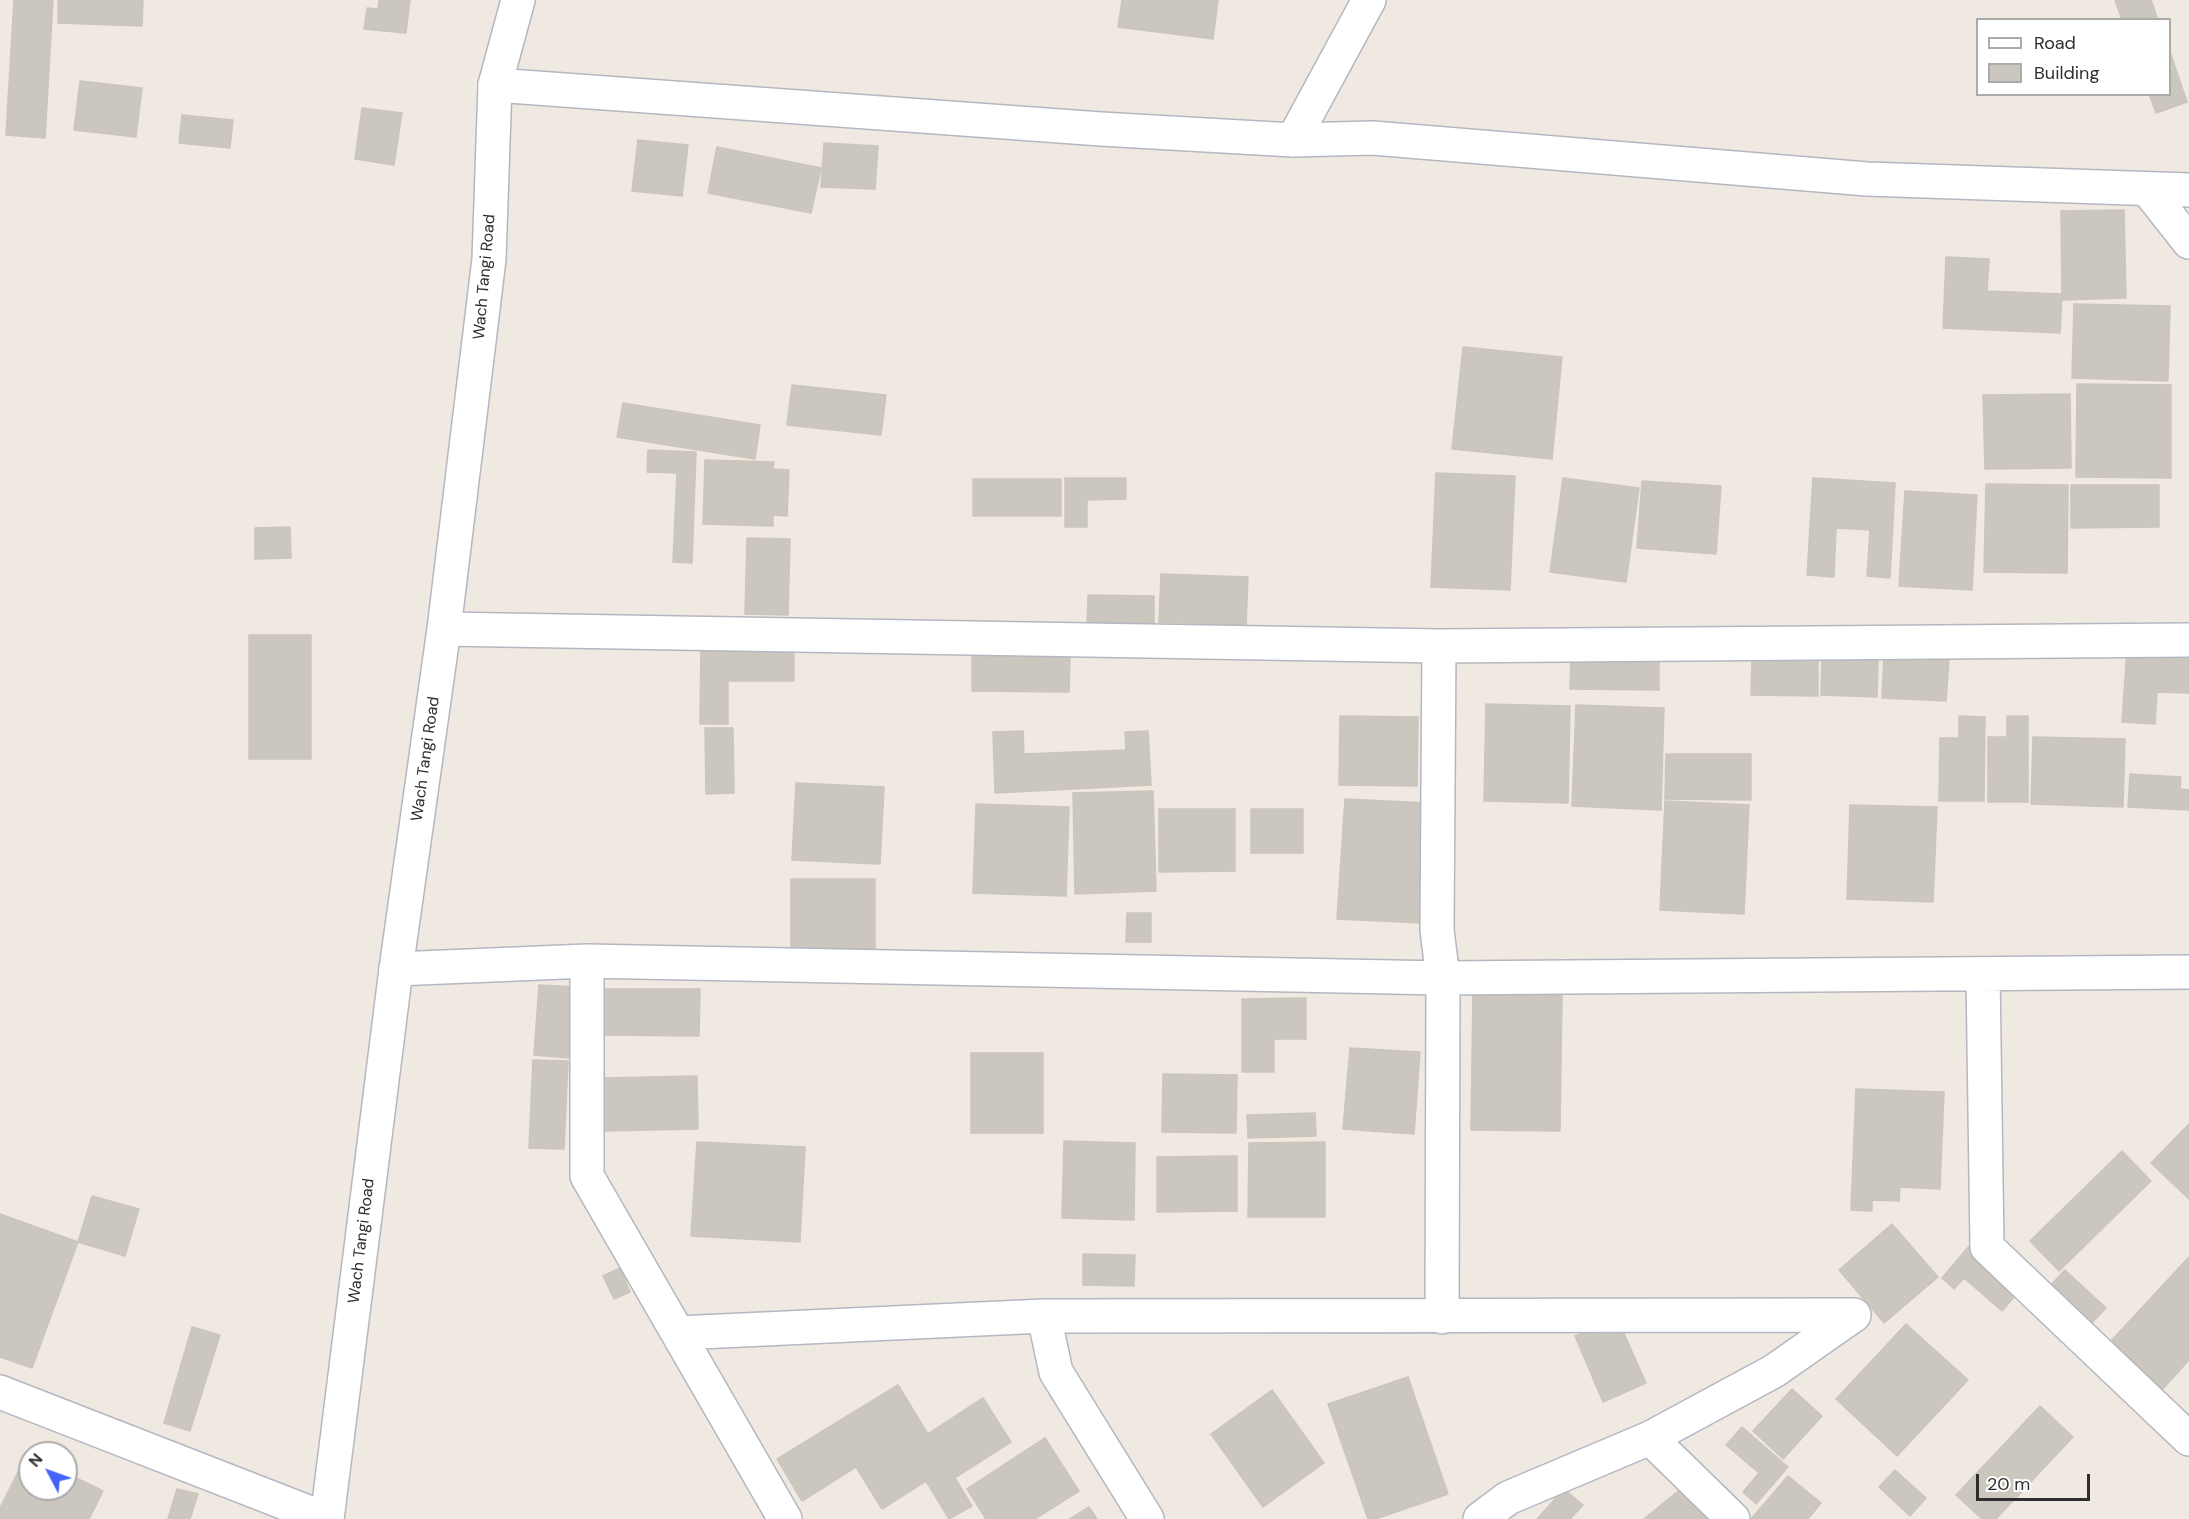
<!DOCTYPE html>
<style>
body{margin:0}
#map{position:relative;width:2189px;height:1519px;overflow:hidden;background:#efe9e1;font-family:"DM Sans",sans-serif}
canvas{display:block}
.legend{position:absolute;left:1976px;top:18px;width:195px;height:78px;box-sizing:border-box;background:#fff;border:2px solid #ababab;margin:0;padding:8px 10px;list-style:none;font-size:18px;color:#2e2e2e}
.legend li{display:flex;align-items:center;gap:12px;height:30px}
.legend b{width:30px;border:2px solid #ababab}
.north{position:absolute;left:18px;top:1441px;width:60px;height:60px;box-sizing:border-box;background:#fff;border:2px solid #ababab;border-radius:50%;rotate:311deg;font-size:16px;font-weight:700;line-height:24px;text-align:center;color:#2e2e2e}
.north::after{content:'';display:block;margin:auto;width:21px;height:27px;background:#4264fb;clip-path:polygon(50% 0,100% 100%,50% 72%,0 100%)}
.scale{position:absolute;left:1976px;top:1474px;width:114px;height:27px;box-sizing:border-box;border:3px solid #2e2e2e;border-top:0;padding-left:8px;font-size:18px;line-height:21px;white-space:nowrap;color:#2e2e2e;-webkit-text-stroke:4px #fff;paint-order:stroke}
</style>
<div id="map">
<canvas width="2189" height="1519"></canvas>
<ul class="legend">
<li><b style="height:8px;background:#fff"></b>Road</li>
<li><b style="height:16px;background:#cbc7bf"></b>Building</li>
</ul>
<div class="north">N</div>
<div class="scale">20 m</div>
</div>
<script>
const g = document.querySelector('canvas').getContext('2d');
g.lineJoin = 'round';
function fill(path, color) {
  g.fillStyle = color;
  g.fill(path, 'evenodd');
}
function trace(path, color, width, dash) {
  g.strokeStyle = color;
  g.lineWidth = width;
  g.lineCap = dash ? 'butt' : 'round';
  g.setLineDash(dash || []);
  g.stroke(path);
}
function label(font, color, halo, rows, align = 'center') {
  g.font = font + ' "DM Sans",sans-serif';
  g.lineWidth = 4.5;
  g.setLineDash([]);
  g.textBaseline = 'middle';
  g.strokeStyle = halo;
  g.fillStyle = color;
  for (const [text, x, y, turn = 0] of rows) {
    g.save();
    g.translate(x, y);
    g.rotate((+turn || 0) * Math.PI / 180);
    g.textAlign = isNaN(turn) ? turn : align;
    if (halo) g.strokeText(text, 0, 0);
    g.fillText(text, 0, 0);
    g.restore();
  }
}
const building = new Path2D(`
 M14,0H53L45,138L6,135Z
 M58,0H143L142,26L58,23Z
 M379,0H410L406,33L364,29L367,8L378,9Z
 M1122,0H1218L1213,39L1118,27Z
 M2115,0H2151L2158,20H2122Z
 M2170,52L2187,102L2156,113L2149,94H2170Z
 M80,81L142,88L136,137L74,130Z
 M362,108L402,113L394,165L355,159Z
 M182,115L233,120L230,148L179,143Z
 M638,140L688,145L682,196L632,191Z
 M824,143L878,146L875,189L821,187Z
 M717,147L821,168L811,213L708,193Z
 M2124,210L2126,298L2062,300L2061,211Z
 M1946,257L1989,259L1987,291L2062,294L2060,333L1943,328Z
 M2074,304L2170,306L2168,381L2072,378Z
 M1463,347L1562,357L1552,459L1452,449Z
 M2077,384L2171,385V478L2076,477Z
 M792,385L886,395L881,435L787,425Z
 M2070,394L2071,468L1985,469L1983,395Z
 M623,403L760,425L755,459L617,437Z
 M648,450L696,452L692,563L673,562L677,473L647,472Z
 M705,460L774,462L773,469L789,470L787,516L773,515V526L703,524Z
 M1436,473L1515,476L1510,590L1431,587Z
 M1065,478H1126V499L1087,500V527H1065Z
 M1563,478L1639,488L1626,582L1550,572Z
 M1813,478L1895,483L1890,578L1867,576L1870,530L1836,528L1834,577L1807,575Z
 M973,479H1061V516H973Z
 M1642,481L1721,486L1716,554L1637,548Z
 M1986,484L2068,485L2067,573L1984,572Z
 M2071,485H2159V527L2071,528Z
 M1905,491L1977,495L1972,590L1899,586Z
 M290,527L291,558L255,559V528Z
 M747,538L790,539L788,615L745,614Z
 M1161,574L1248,577L1246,625L1159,622Z
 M1088,595L1154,596V623H1087Z
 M249,635H311V759H249Z
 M701,645L794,646V681H728V724H700Z
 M2127,649L2189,652V693L2157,692L2155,724L2122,722Z
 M972,654L1070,655L1069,692L972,691Z
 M1884,655L1949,659L1946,701L1882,698Z
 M1752,656H1818V696L1751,695Z
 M1822,657L1878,659L1877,697L1821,695Z
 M1571,660H1659V690L1570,689Z
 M1486,704L1570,706L1568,803L1484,801Z
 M1576,705L1664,708L1661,810L1572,806Z
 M1340,716L1418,717L1417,786L1339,785Z
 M1959,716L1985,717L1984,801H1939L1940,738H1959Z
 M2007,716H2028V802H1988V737H2007Z
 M705,728H733L734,793L706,794Z
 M1023,731L1024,754L1126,750L1125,732L1148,731L1151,785L995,793L993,732Z
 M2033,737L2125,739L2123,807L2031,804Z
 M1666,754H1751V800L1665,799Z
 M2130,774L2181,777L2180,789L2189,790V810L2128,807Z
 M796,783L884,787L880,864L792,860Z
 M1153,791L1156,891L1075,894L1073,793Z
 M1345,799L1429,803L1422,923L1337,919Z
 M1665,801L1749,805L1744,914L1660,910Z
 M976,804L1069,807L1066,896L973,893Z
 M1850,805L1937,807L1933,902L1847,899Z
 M1159,809H1235V871L1159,872Z
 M1251,809H1303V853H1251Z
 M791,879H875V949H791Z
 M1127,913H1151V942H1126Z
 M539,985L576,987L571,1058L534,1055Z
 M603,989H700L699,1036L603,1035Z
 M1473,992L1562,993L1560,1131L1471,1130Z
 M1306,998V1039H1274V1072H1242V999Z
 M1350,1048L1420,1052L1414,1134L1343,1129Z
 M971,1053H1043V1133H971Z
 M533,1060L568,1061L564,1149L529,1148Z
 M1163,1074L1237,1075L1236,1133L1162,1132Z
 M697,1076L698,1129L603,1131L602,1078Z
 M1856,1089L1944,1092L1940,1189L1900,1187L1899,1201L1872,1200V1211L1851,1210Z
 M1315,1113L1316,1136L1248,1138L1247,1115Z
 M2189,1124V1199L2151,1163Z
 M1064,1141L1135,1143L1134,1220L1062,1218Z
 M697,1142L805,1147L800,1242L691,1236Z
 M1325,1142V1217H1248L1249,1143Z
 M2122,1151L2151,1181L2059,1271L2030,1241Z
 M1237,1156V1211L1157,1212V1157Z
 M92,1196L139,1209L125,1256L78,1242Z
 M0,1214L78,1242L32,1368L0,1357Z
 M1892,1224L1938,1277L1884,1323L1839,1270Z
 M1970,1245L2021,1289L2002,1311L1964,1278L1954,1289L1942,1278Z
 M1083,1254L1135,1255L1134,1286L1083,1285Z
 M2189,1257V1360L2162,1390L2110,1342Z
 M620,1268L630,1292L614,1299L603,1276Z
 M2065,1270L2106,1308L2089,1326L2048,1288Z
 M1617,1318L1646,1383L1603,1402L1575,1336Z
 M1906,1324L1968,1380L1897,1456L1836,1399Z
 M192,1327L220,1335L190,1431L164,1423Z
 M1408,1377L1448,1494L1376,1519H1368L1328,1404Z
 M898,1385L972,1506L949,1519L926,1481L882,1509L856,1467L802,1501L777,1459Z
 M1792,1389L1822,1416L1783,1459L1753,1431Z
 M1272,1390L1324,1463L1263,1507L1211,1434Z
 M983,1398L1011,1442L956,1477L928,1434Z
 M2040,1406L2073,1437L1996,1519H1982L1956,1495Z
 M1742,1427L1788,1467L1756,1504L1743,1492L1759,1473L1726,1445Z
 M1045,1438L1079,1491L1035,1519H986L967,1489Z
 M20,1468L30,1473V1489H66V1473L103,1491L89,1519H0V1508Z
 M1895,1470L1926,1498L1910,1516L1879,1487Z
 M1788,1476L1821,1503L1808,1519H1751Z
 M1683,1487L1709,1519H1644Z
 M177,1489L198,1494L190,1519H168Z
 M1564,1489L1583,1505L1570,1519H1537Z
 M1089,1507L1097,1519H1070Z`);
const minor = new Path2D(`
 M1293,140L1369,0
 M2148,190L2189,242
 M444,629L1439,646L2189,640
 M1439,646L1437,930L1443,978L1442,1317
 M587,961V1176L785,1519
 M396,969L587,961L1443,978L2189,972
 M1983,974L1987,1247L2189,1439
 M1044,1316L1056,1372L1147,1519
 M678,1333L1044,1316L1854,1315
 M0,1392L326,1519
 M1650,1438L1733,1519
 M1480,1519L1508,1498L1650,1438L1774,1371L1854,1315`);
const tertiary = new Path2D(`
 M495,85L1101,129L1293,140L1373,138L1867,179L2189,190`);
const secondary = new Path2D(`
 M327,1519L396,969L444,629L489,259L495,85L518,0`);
const streetNames = [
 ["Wach Tangi Road",485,277,-85],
 ["Wach Tangi Road",426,759,-82],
 ["Wach Tangi Road",362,1241,-83]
];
fill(building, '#cbc7bf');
trace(building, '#cbc5ba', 1.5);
trace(minor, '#b4b7c1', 36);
trace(tertiary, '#b4b7c1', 36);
trace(secondary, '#b4b7c1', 36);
trace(minor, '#fff', 33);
trace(tertiary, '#fff', 33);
trace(secondary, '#fff', 33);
label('16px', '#2e2e2e', '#fff', streetNames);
</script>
